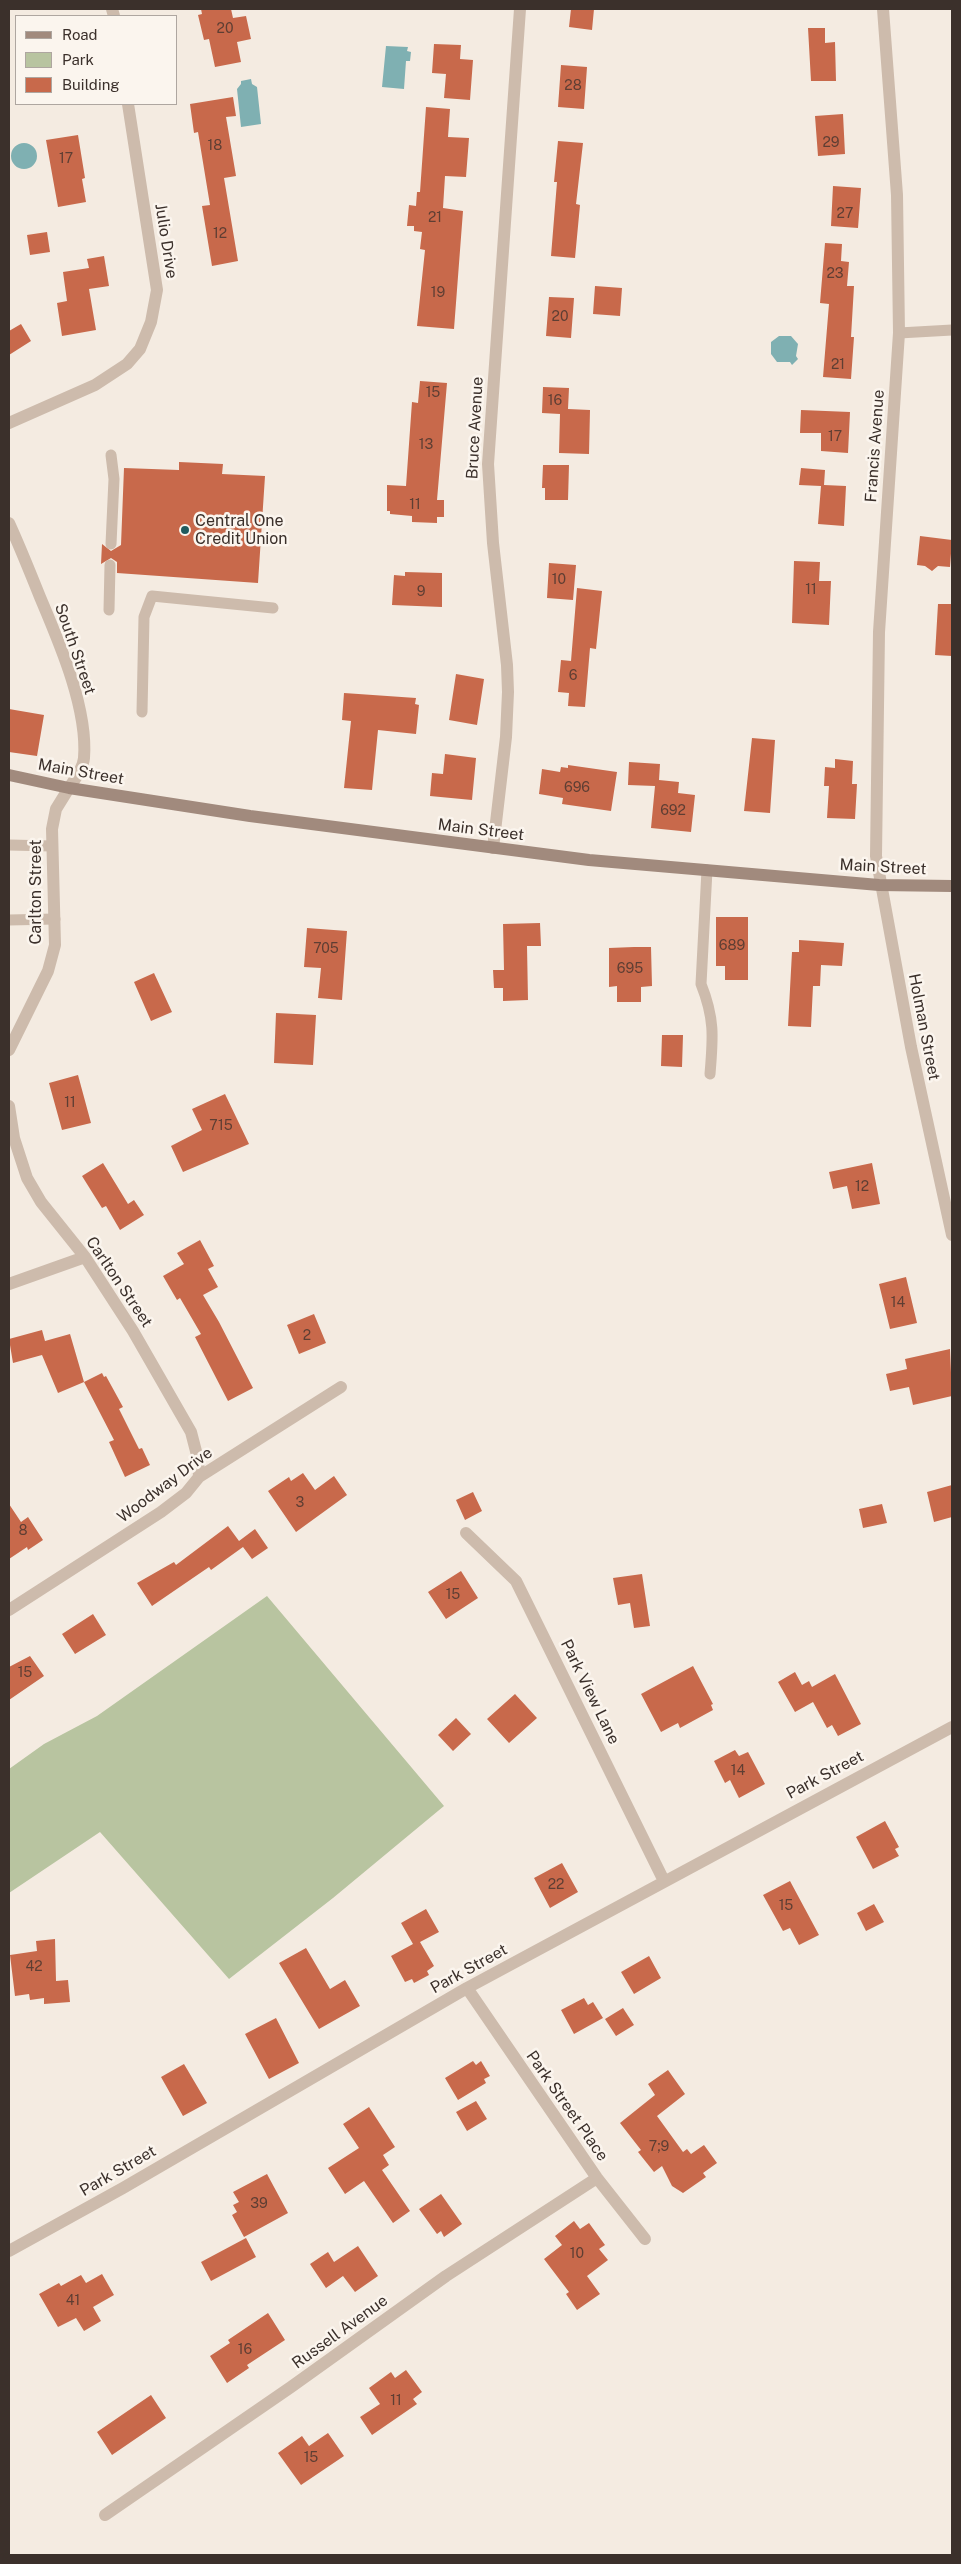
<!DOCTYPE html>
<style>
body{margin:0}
#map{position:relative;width:961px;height:2564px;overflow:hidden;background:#f4ebe1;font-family:"Public Sans",sans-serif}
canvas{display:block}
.frame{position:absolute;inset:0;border:10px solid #3b302b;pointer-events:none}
.legend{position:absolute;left:15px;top:15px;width:162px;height:90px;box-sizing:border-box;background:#fbf5ee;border:1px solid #aea6a0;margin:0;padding:6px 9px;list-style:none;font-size:15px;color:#3b302b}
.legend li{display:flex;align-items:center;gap:10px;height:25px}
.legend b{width:25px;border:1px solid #aea6a0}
</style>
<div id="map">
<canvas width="961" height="2564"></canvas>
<div class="frame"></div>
<ul class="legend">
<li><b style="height:6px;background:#a18a7d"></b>Road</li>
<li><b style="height:14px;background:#b8c4a0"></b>Park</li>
<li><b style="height:14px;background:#c8694b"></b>Building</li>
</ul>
</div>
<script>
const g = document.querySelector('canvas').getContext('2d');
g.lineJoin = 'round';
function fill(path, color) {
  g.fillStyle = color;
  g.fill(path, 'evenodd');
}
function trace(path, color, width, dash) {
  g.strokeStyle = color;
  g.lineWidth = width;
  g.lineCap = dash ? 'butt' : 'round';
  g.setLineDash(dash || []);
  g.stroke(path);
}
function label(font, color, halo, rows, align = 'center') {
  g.font = font + ' "Public Sans",sans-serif';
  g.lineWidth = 5;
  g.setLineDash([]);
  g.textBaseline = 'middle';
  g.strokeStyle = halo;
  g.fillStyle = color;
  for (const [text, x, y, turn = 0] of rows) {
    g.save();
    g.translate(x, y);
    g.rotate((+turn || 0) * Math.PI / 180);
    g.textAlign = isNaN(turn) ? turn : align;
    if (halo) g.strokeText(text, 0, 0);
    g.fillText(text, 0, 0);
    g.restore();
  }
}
const green = new Path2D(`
 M267,1596L444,1806L333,1898L229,1979L100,1832L9,1893V1769L44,1744L97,1716Z`);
const water = new Path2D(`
 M386,46L408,47L407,51L411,52L410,61H406L404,89L382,87Z
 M251,79L252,84L257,87L261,124L241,127L237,89L241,84V81Z
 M11 156a13 13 0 1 1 26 0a13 13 0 1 1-26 0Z
 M779,336H791L798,344L796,356L798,359L792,365L790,362H777L771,354V342Z`);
const building = new Path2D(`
 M201,9H231L233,18L246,16L251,39L237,42L241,62L215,67L209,39L204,40L198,15L202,14Z
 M571,9H594L592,30L569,27Z
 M808,28H825V43L835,42L836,81H811Z
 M434,44L461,45L460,59L473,60L470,100L444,98L446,74L432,73Z
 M561,65L587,67L584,109L558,107Z
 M233,97L236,116L226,117L236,176L224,178L238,261L212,266L202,206L210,205L198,132L194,133L190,104Z
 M426,107L450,109L448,137L469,138L466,177L445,176L443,208L463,211L454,329L417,326L425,250L420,249L422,232L414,231V226H407L409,205L416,206L417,192H420Z
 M843,114L845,154L818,156L815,116Z
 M78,135L85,178L82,179L86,202L58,207L46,140Z
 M558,141L583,143L576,204L580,205L575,258L551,256L557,182H554Z
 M833,186L861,188L858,228L831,226Z
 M47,232L50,252L30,255L27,235Z
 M825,243L842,244L841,261L849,262L847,286H854L851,337H854L851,379L823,377L829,304L820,303Z
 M104,256L109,286L89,289L96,330L62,336L57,303L67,301L63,272L89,268L87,259Z
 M595,286L622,288L620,316L593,314Z
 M549,297L574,298L571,338L546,336Z
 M21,324L31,341L9,355V331Z
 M420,381L447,383L437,500H444V517H437V523L412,522V516L390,514V511H387V485L406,486L412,402L418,403Z
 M543,387L569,388L568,409L590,410L589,454L559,453L560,414L542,413Z
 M801,410L850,412L848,453L821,451V433H800Z
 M179,462L223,464L222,474L265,476L258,583L117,573V562L111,558L101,564L102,544L111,551L121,545L124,468L179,470Z
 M543,465H569L568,500H545V488H542Z
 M801,468L825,470L824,485L846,486L844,526L818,524L821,486L799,485Z
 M920,536L952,540L950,567L938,566L932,571L925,566L917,565Z
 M794,561L820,562L819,581H831L829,625L792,623Z
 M549,563L576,565L573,600L547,598Z
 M405,572L442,573V607L392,605L394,575L405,576Z
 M577,588L602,591L596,649L590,648L585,707L568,706L569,693L558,692L561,660L571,661Z
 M938,604H952V656L935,655Z
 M456,674L484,679L477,725L449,720Z
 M344,693L416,698L415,704L419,705L416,734L378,730L372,790L344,788L351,721L342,720Z
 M9,709L44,715L37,756L9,752Z
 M752,738L775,740L770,813L744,811Z
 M445,754L476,758L472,800L430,796L432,773L443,774Z
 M835,759L853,761L852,784H857L855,819L827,818L829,786H824L825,767L835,768Z
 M629,762L660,764L659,780L679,782L678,793L695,795L691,832L651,828L655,786L628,785Z
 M568,765L617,772L611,811L562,804L563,798L539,794L542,769L560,772L561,767L568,768Z
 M716,917H748V980H725V966H716Z
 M540,923L541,946H527L528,1000L503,1001V988H494L493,970H504L503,924Z
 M307,928L347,931L342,1000L318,998L321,968L304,967Z
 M799,940L844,943L842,966L821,965L820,986H813L811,1027L788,1026L792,952H799Z
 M634,947H651L652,986L641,987V1002H617V986L609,987V948Z
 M154,973L172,1012L151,1021L134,982Z
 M276,1013L316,1015L313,1065L274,1063Z
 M662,1035H683L682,1067L661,1066Z
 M78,1075L91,1123L62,1130L49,1083Z
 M225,1094L249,1144L183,1172L171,1146L202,1130L192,1109Z
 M103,1163L128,1204L134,1200L144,1215L120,1230L106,1206L102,1208L82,1176Z
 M872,1163L880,1204L852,1209L847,1186L833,1189L829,1172Z
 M200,1240L214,1266L208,1269L218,1287L203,1295L219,1322L253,1388L228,1401L195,1337L201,1334L180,1298L177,1300L163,1276L184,1264L177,1253Z
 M906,1277L917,1323L890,1329L879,1284Z
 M314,1314L326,1343L299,1354L287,1325Z
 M42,1330L45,1341L70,1334L84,1382L58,1393L42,1355L13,1363L9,1339Z
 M950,1349L952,1396L913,1405L909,1387L890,1391L886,1374L907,1369L905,1359Z
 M102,1373L104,1377L106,1376L123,1407L119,1409L139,1449L142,1448L150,1465L125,1477L109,1442L114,1440L84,1382Z
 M303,1473L315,1490L334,1476L347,1495L296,1532L268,1491L289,1477L291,1481Z
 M952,1485V1517L934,1522L927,1492Z
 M473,1492L482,1511L465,1520L456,1500Z
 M9,1504L21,1522L28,1517L43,1540L28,1550L27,1547L9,1559Z
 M882,1504L887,1523L863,1528L859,1509Z
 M228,1526L239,1541L255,1529L268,1548L252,1559L243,1547L211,1570L209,1567L152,1606L137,1583L174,1562L176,1565Z
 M461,1571L478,1598L446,1619L428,1592Z
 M642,1574L650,1626L634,1628L630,1603L618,1605L613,1578Z
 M93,1614L106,1635L75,1654L62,1634Z
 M30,1656L44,1676L9,1700V1667Z
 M693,1666L713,1704L711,1705L713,1710L680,1728L678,1723L661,1732L641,1694Z
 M795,1672L802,1685L809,1681L812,1687L835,1674L861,1724L838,1736L832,1725L827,1728L813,1702L795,1712L778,1682Z
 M515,1694L537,1718L509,1743L487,1719Z
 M456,1718L471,1734L453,1751L438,1735Z
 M735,1750L739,1756L748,1752L765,1784L739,1798L730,1780L725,1783L714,1761Z
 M885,1821L899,1847L895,1849L899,1856L873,1869L856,1837Z
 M562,1863L578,1892L550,1908L534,1878Z
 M790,1881L819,1935L799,1945L790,1928L783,1931L763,1895Z
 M874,1904L884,1922L866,1931L857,1913Z
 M426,1909L439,1932L420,1942L434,1966L427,1971L429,1975L414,1983L412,1979L405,1982L391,1956L413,1944L401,1923Z
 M55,1939L56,1981L68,1980L70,2002L44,2004V1998L30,2000L29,1994L15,1996L10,1955L37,1951L36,1941Z
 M306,1948L330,1989L345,1980L360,2006L319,2029L279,1963Z
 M649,1956L661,1978L634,1994L621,1972Z
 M584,1998L588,2005L593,2002L603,2018L574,2034L561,2010Z
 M623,2008L634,2025L616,2036L605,2019Z
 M276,2018L299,2063L269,2079L245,2034Z
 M473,2061L476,2065L481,2061L490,2076L484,2079L486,2083L458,2100L445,2078Z
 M184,2064L207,2103L183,2116L161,2077Z
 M668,2070L685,2094L657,2116L683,2152L687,2149L691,2154L704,2145L717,2163L703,2173L706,2177L683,2193L672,2186L662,2166L654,2172L638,2152L641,2150L620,2123L655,2095L648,2084Z
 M476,2101L487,2119L467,2131L456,2112Z
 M369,2107L395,2147L383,2155L389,2165L382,2170L410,2211L393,2223L364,2181L345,2194L328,2168L359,2148L343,2124Z
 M267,2174L288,2213L244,2237L232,2215L237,2212L233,2205L239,2202L233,2192Z
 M441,2194L462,2224L444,2237L441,2231L437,2234L419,2209Z
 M574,2221L580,2229L589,2223L605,2245L599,2249L608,2260L587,2276L600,2294L577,2310L566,2294L569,2292L544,2259L562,2245L555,2236Z
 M246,2238L256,2257L211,2281L201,2262Z
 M358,2246L378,2276L355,2292L343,2276L326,2288L310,2264L328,2252L334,2262Z
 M102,2274L114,2295L93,2307L101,2321L84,2331L76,2318L58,2327L39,2294L59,2283L61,2286L81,2275L86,2283Z
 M268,2313L285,2340L247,2365L249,2368L227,2383L210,2356L230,2343L228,2340Z
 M406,2370L422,2392L413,2399L417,2404L372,2435L360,2417L380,2404L369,2388L391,2372L395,2378Z
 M151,2395L166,2418L112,2455L97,2432Z
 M328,2433L344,2456L301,2485L278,2453L302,2436L309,2446Z`);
const service = new Path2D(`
 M899,333L952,330
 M111,455L114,479L111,544
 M109,610L110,565
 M142,712L144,617L152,596L273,608
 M9,845L52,846
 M707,870L701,984C715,1019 713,1038 710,1074
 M9,920L55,919`);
const minor = new Path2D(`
 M112,9L114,16
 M883,9L897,195L899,333L879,632L876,856L911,1047L952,1235
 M9,423L95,385L127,364L140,349L151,322L157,290L128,104
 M493,848L506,737L508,692L507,665L493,543L488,464L520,9
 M9,1050L48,971L55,945L52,829L56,809L69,788
 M9,1106L14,1138L27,1178L41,1202L85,1257L133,1331L191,1432L198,1459L199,1477
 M9,1284L85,1257
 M466,1533L516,1581L664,1881
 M9,1610L161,1512L186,1493L199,1477L341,1387
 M467,1988L597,2178L645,2239
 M9,2251L123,2188L467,1988L952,1727
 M105,2515L291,2387L446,2276L597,2178`);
const tertiary = new Path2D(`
 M9,523C20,547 30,572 40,597C59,642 88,708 84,758C83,769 75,779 69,788`);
const secondary = new Path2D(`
 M9,775L69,788L250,816L589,860L879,885L952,886`);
const markers = [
 [185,530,5,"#1f5a5e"]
];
const numberNames = [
 ["20",225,29],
 ["28",573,86],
 ["29",831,143],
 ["18",215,146],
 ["17",66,159],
 ["27",845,214],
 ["21",435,218],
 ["12",220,234],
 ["23",835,274],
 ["19",438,293],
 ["20",560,317],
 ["21",838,365],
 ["15",433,393],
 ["16",555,401],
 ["17",835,437],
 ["13",426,445],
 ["11",415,505],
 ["10",559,580],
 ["11",811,590],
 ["9",421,592],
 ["6",573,676],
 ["696",577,788],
 ["692",673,811],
 ["689",732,946],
 ["705",326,949],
 ["695",630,969],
 ["11",70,1103],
 ["715",221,1126],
 ["12",862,1187],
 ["14",898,1303],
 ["2",307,1336],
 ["3",300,1503],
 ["8",23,1531],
 ["15",453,1595],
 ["15",25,1673],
 ["14",738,1771],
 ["22",556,1885],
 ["15",786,1906],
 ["42",34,1967],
 ["7;9",659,2147],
 ["39",259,2204],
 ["10",577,2254],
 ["41",73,2301],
 ["16",245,2350],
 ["11",396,2401],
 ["15",311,2458]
];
const streetNames = [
 ["Julio Drive",166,241,81],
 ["Bruce Avenue",475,428,-87],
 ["Francis Avenue",875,446,-86],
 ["South Street",75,649,71],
 ["Main Street",81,772,10],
 ["Main Street",481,830,7],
 ["Main Street",883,867,3],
 ["Carlton Street",36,892,-90],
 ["Holman Street",924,1027,79],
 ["Carlton Street",119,1282,56],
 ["Woodway Drive",165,1485,-37],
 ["Park View Lane",590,1692,64],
 ["Park Street",825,1775,-28],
 ["Park Street",469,1969,-29],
 ["Park Street Place",567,2106,55],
 ["Park Street",118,2171,-30],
 ["Russell Avenue",340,2332,-36]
];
const poiNames = [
 ["Central One",195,521],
 ["Credit Union",195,539]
];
fill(green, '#b8c4a0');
fill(water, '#7fb0b2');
fill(building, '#c8694b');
trace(service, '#cdbbac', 11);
trace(minor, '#cdbbac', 12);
trace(tertiary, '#cdbbac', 12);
trace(secondary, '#a18a7d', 12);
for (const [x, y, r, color] of markers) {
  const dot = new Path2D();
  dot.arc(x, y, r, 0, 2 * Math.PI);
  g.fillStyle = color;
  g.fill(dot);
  trace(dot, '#fbf5ee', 2);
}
label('14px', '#5e3e33', null, numberNames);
label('16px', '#3b302b', '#fbf5ee', streetNames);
label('16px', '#3b302b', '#fbf5ee', poiNames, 'left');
</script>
